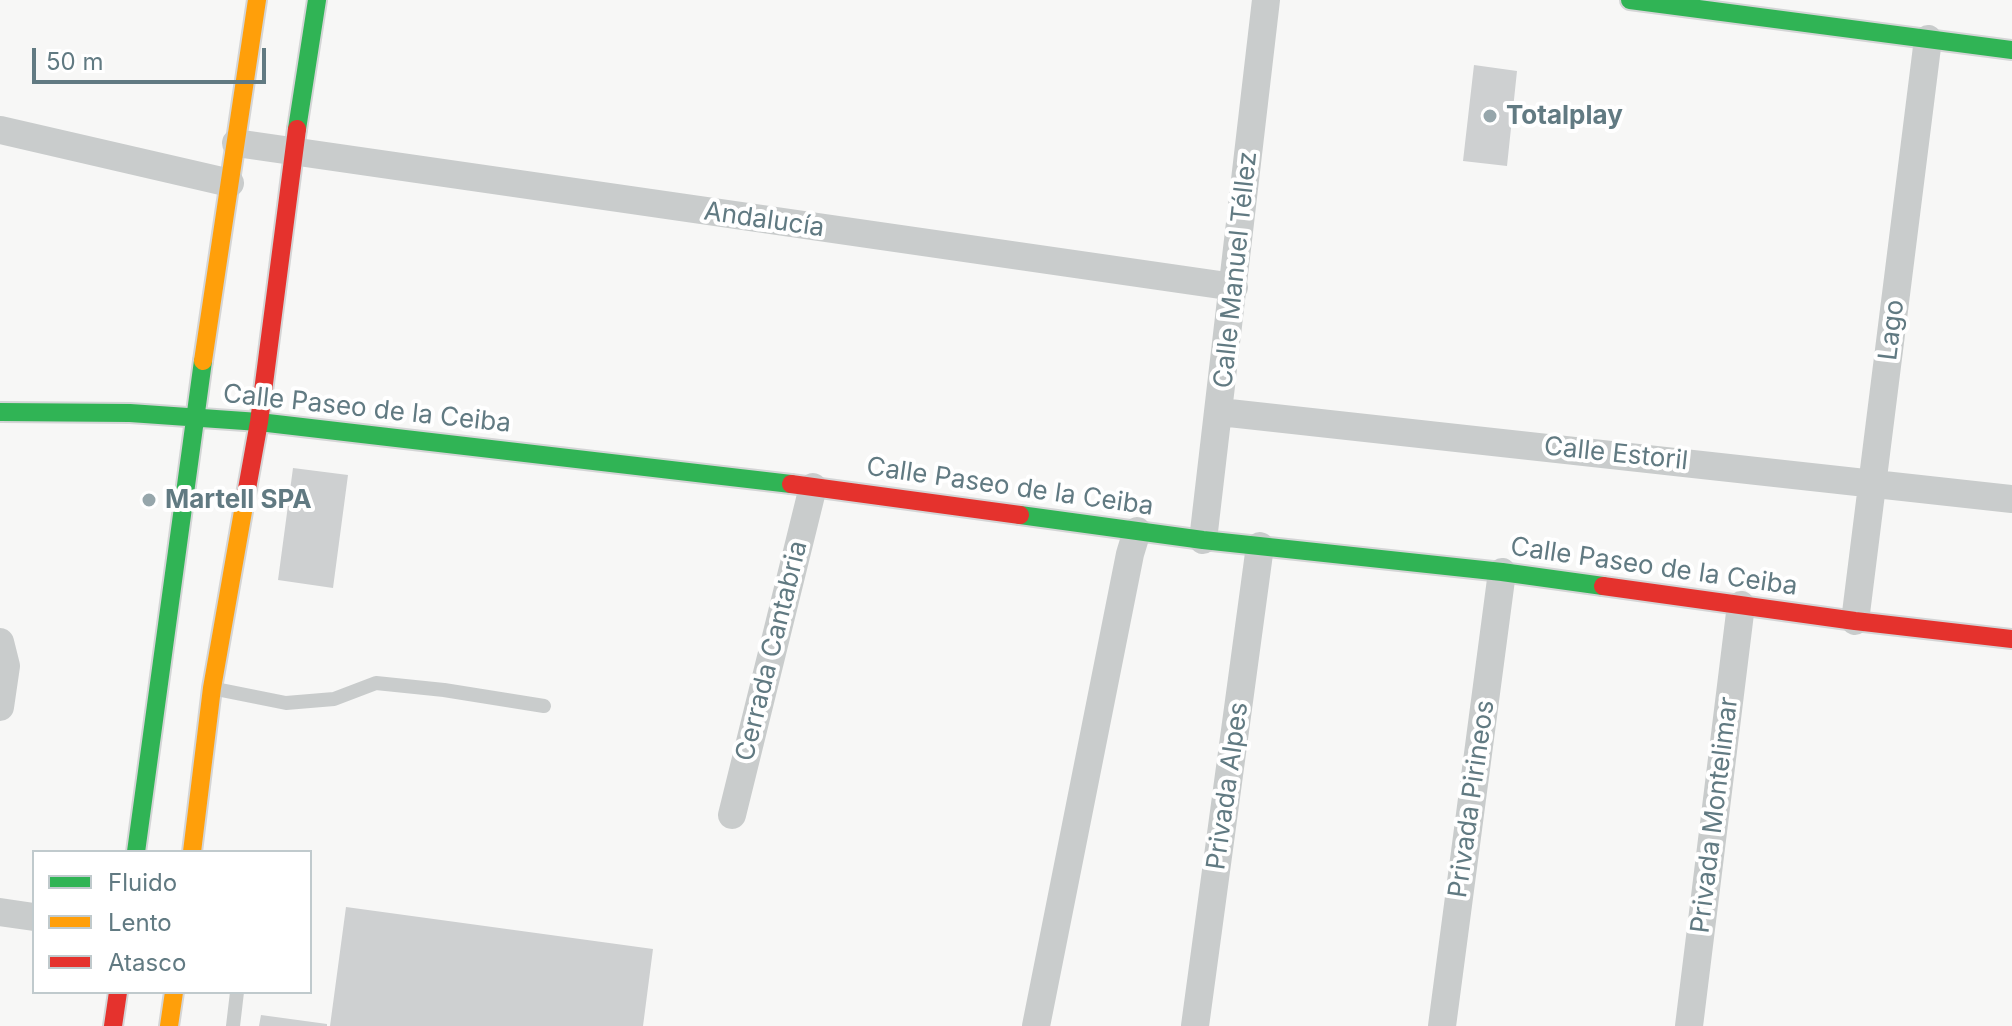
<!DOCTYPE html>
<meta charset="utf-8">
<style>
body{margin:0}
#map{position:relative;width:2012px;height:1026px;overflow:hidden;background:#f7f7f6;font-family:Inter,sans-serif}
canvas{display:block}
.legend{position:absolute;left:32px;top:850px;width:280px;height:144px;box-sizing:border-box;background:#fff;border:2px solid #c0cacd;margin:0;padding:10px 14px;list-style:none;font-size:24px;color:#617a82}
.legend li{display:flex;align-items:center;gap:16px;height:40px}
.legend b{width:40px;border:2px solid #c0cacd}
.scale{position:absolute;left:32px;top:48px;width:234px;height:36px;box-sizing:border-box;border:4px solid #617a82;border-top:0;padding-left:10px;font-size:24px;line-height:28px;white-space:nowrap;color:#617a82;-webkit-text-stroke:6px #fff;paint-order:stroke}
</style>
<div id="map">
<canvas width="2012" height="1026"></canvas>
<ul class="legend">
<li><b style="height:10px;background:#30b455"></b>Fluido</li>
<li><b style="height:10px;background:#ff9f0a"></b>Lento</li>
<li><b style="height:10px;background:#e5322d"></b>Atasco</li>
</ul>
<div class="scale">50 m</div>
</div>
<script>
const g = document.querySelector('canvas').getContext('2d');
g.lineJoin = 'round';
function fill(path, color) {
  g.fillStyle = color;
  g.fill(path, 'evenodd');
}
function trace(path, color, width, dash) {
  g.strokeStyle = color;
  g.lineWidth = width;
  g.lineCap = dash ? 'butt' : 'round';
  g.setLineDash(dash || []);
  g.stroke(path);
}
function label(font, color, halo, rows, align = 'center') {
  g.font = font + ' Inter,sans-serif';
  g.lineWidth = 8;
  g.setLineDash([]);
  g.textBaseline = 'middle';
  g.strokeStyle = halo;
  g.fillStyle = color;
  for (const [text, x, y, turn = 0] of rows) {
    g.save();
    g.translate(x, y);
    g.rotate((+turn || 0) * Math.PI / 180);
    g.textAlign = isNaN(turn) ? turn : align;
    if (halo) g.strokeText(text, 0, 0);
    g.fillText(text, 0, 0);
    g.restore();
  }
}
const building = new Path2D(`
 M1474,65L1517,71L1507,166L1463,161Z
 M293,468L348,475L333,588L278,580Z
 M346,907L653,949L643,1026H330Z
 M261,1015L327,1024V1026H259Z`);
const lane = new Path2D(`
 M216,689L286,703L334,699L376,683L444,690L544,706
 M233,1026L237,992`);
const street = new Path2D(`
 M0,130L230,183
 M236,143L1234,287
 M1220,412L2012,499
 M1203,540L1266,0
 M1855,621L1928,39
 M0,642L6,666L0,707
 M732,815L813,487
 M0,912L34,917
 M1036,1026L1130,554L1137,531
 M1195,1026L1260,546
 M1442,1026L1502,572
 M1689,1026L1741,605`);
const fast = new Path2D(`
 M1630,0L2012,50
 M297,129L317,0
 M0,412L130,413L259,422L791,484
 M1020,515L1203,540L1502,572L1603,586
 M136,852L203,361`);
const slow = new Path2D(`
 M203,361L257,0
 M192,852L212,688L245,500
 M169,1026L174,992`);
const jam = new Path2D(`
 M791,484L1020,515
 M245,500L259,422L297,129
 M1603,586L1855,621L2012,639
 M113,1026L118,992`);
const markers = [
 [1490,116,8,"#96a6ab"],
 [149,500,8,"#96a6ab"]
];
const poiNames = [
 ["Totalplay",1506,116],
 ["Martell SPA",165,500]
];
const streetNames = [
 ["Andalucía",764,220,8],
 ["Calle Manuel Téllez",1236,270,-84],
 ["Lago",1892,330,-83],
 ["Calle Paseo de la Ceiba",367,409,6],
 ["Calle Estoril",1616,454,6],
 ["Calle Paseo de la Ceiba",1010,487,8],
 ["Calle Paseo de la Ceiba",1654,567,8],
 ["Cerrada Cantabria",772,651,-76],
 ["Privada Alpes",1228,786,-82],
 ["Privada Pirineos",1472,799,-82],
 ["Privada Montelimar",1715,815,-83]
];
fill(building, '#ced0d1');
trace(fast, '#d4d5d6', 22);
trace(slow, '#d4d5d6', 22);
trace(jam, '#d4d5d6', 22);
trace(lane, '#c9cccc', 14);
trace(street, '#c9cccc', 28);
trace(fast, '#30b455', 18);
trace(slow, '#ff9f0a', 18);
trace(jam, '#e5322d', 18);
for (const [x, y, r, color] of markers) {
  const dot = new Path2D();
  dot.arc(x, y, r, 0, 2 * Math.PI);
  g.fillStyle = color;
  g.fill(dot);
  trace(dot, '#fff', 3);
}
label('bold 26px', '#617a82', '#fff', poiNames, 'left');
label('26px', '#617a82', '#fff', streetNames);
</script>
